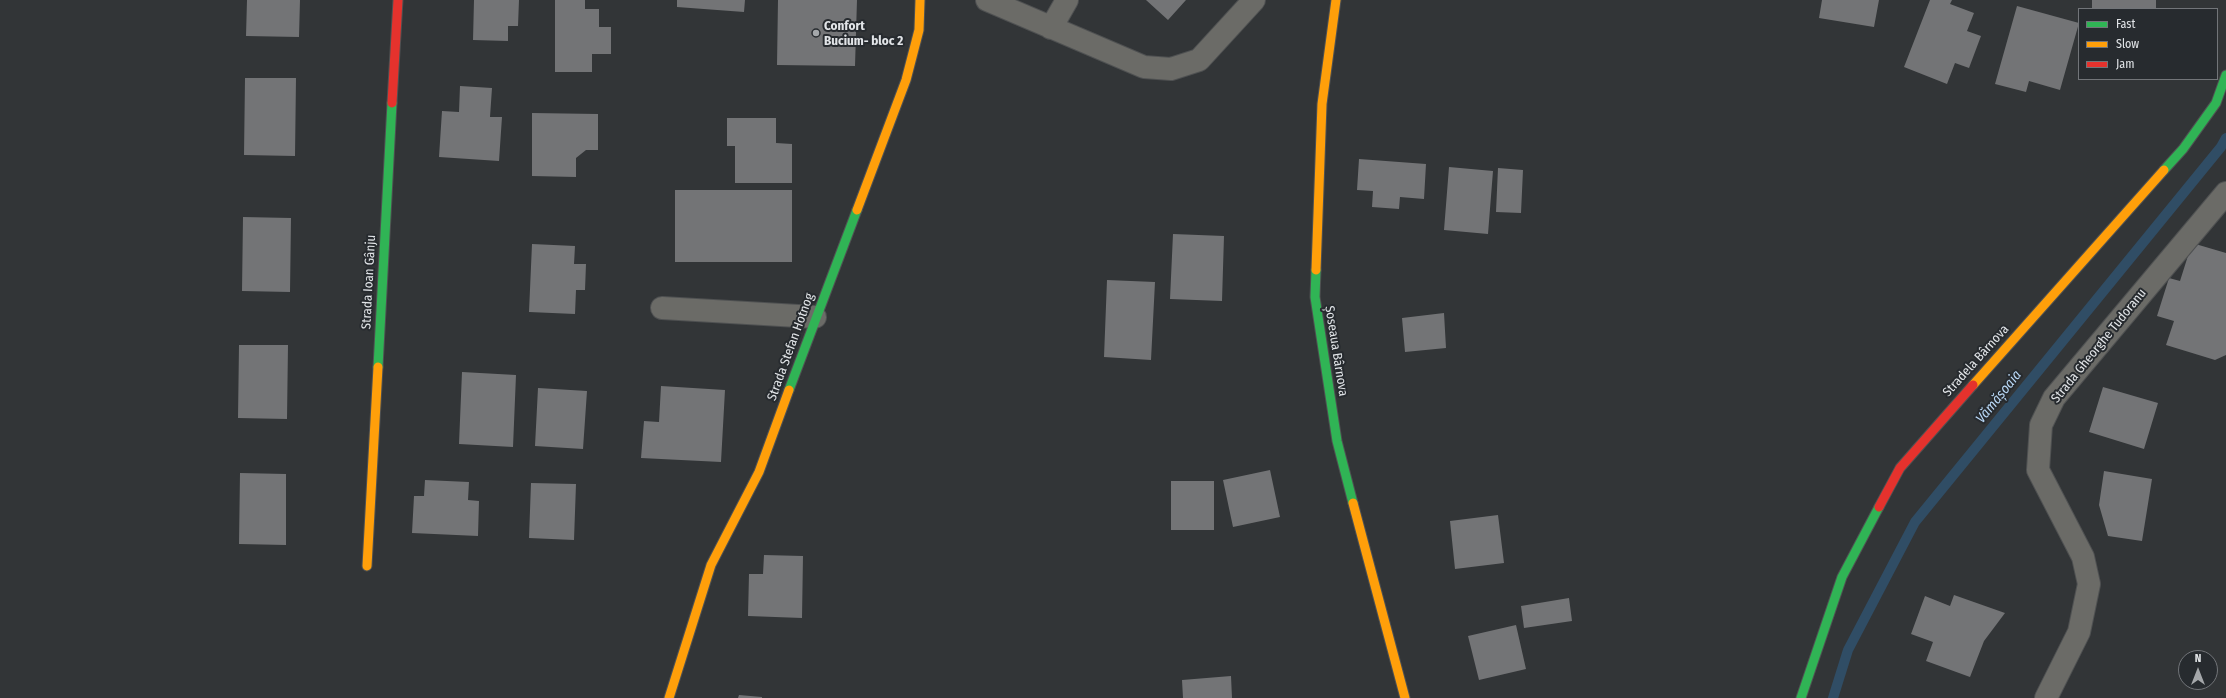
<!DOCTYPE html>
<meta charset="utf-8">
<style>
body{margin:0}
#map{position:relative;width:2226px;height:698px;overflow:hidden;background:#323537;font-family:"Fira Sans Condensed",sans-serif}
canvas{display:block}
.legend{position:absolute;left:2078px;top:8px;width:140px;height:72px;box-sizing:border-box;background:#272b2f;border:1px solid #727579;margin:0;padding:5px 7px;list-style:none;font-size:12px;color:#e2e5e8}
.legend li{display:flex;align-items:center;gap:8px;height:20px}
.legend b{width:20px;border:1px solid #727579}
.north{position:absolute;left:2178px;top:650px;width:40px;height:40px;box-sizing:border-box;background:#272b2f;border:1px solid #727579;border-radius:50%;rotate:0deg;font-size:11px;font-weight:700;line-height:16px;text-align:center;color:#e2e5e8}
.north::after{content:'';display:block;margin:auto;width:14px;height:18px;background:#a4a7aa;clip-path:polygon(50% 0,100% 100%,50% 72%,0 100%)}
</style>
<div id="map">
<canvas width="2226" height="698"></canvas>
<ul class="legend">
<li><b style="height:5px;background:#30b455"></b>Fast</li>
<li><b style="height:5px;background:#ff9f0a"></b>Slow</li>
<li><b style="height:5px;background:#e5322d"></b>Jam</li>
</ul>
<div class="north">N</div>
</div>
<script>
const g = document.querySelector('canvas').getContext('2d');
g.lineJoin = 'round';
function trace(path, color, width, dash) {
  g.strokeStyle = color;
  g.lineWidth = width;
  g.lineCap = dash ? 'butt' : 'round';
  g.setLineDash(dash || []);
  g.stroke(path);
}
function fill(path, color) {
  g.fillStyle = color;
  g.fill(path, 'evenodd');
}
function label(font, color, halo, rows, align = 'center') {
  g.font = font + ' "Fira Sans Condensed",sans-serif';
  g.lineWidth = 4;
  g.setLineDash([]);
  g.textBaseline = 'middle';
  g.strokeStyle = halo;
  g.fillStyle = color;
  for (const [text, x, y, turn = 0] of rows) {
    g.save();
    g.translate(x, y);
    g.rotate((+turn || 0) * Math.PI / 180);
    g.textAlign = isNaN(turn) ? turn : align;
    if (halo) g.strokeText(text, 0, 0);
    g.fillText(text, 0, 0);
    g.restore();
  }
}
const stream = new Path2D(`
 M1833,698L1848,650L1915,522L2221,147L2226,138`);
const building = new Path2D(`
 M247,0H300L299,37L246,36Z
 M474,0H519L518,26H508V41L473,40Z
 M555,0H585V9H599V27H611V54H592V72H555Z
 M677,0H745L744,12L677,7Z
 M778,0H857L855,66L777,65Z
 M1146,0H1186L1168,20Z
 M1822,0H1879L1874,27L1819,18Z
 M1930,0H1952L1950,4L1974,13L1967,31L1981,36L1969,68L1955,63L1947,84L1904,67Z
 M2092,0H2156V9H2092Z
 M2017,6L2079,23L2060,90L2029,81L2026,92L1995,84Z
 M245,78H296L295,156L244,155Z
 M460,86L492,88L490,117H502L499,161L439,157L442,111L459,112Z
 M532,113L598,114V150H586L576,158V177L532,176Z
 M727,118H776V143L792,144V183H735V146H727Z
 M1359,159L1426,164L1424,199L1400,197L1399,209L1372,207L1373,191L1357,190Z
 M1449,167L1493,171L1488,234L1444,230Z
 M1498,168L1523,170L1521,213L1496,212Z
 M675,190H792V262H675Z
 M243,217L291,218L290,292L242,291Z
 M1173,234L1224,236L1222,301L1170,299Z
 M2192,243L2226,253V355L2215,360L2166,345L2174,321L2157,316L2169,278L2180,281Z
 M532,244L575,246L574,264H586L585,290H576L575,314L529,312Z
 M1107,280L1155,282L1151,360L1104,357Z
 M1444,313L1446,348L1405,352L1402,318Z
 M239,345H288L287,419L238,418Z
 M462,372L516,375L513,447L459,444Z
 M661,386L725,390L721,462L641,458L644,421L659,422Z
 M2103,387L2158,403L2144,449L2089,432Z
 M538,388L587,391L583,449L535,446Z
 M1270,470L1280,517L1233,527L1223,480Z
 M2104,471L2152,479L2142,541L2108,536L2099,505Z
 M240,473L286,474V545L239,544Z
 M425,480L469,482L468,500L479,501L478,536L412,533L414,496H424Z
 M1171,481H1214V530H1171Z
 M531,483L576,484L574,540L529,538Z
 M1498,515L1504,563L1455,569L1450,521Z
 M764,555L803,556L802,618L748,616L749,574H763Z
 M1954,595L2005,613L1984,641L1970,677L1926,661L1933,642L1911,634L1925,596L1950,606Z
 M1569,598L1572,621L1524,628L1521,606Z
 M1516,625L1526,669L1479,680L1468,636Z
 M1231,676L1232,698H1183L1182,680Z
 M739,695L762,697V698H738Z`);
const street = new Path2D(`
 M987,0L1144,67L1171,69L1199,60L1254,0
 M1051,28L1067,0
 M662,308L815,317
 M2046,698L2079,632L2089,584L2083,557L2038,470L2041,425L2054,398L2226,193`);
const fast = new Path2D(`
 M2164,170L2183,149L2216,103L2226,75
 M1316,270L1315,297L1337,441L1353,503
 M378,367L392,103
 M789,390L857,210
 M1801,698L1842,577L1879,507`);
const slow = new Path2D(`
 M857,210L906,80L919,30L920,0
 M1316,270L1322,104L1336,0
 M1973,385L2164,170
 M1353,503L1405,698
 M367,566L378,367
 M669,698L711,565L759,472L789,390`);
const jam = new Path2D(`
 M392,103L398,0
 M1879,507L1900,468L1973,385`);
const markers = [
 [816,33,4,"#a4a7aa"]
];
const poiNames = [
 ["Confort",824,26],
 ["Bucium- bloc 2",824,41]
];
const streetNames = [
 ["Strada Ioan Gânju",369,282,-87],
 ["Strada Gheorghe Tudoranu",2099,346,-51],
 ["Strada Stefan Hotnog",791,347,-70],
 ["Șoseaua Bârnova",1336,351,81],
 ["Stradela Bârnova",1976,361,-48]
];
const waterNames = [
 ["Vămășoaia",1999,397,-51]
];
trace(stream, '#304d65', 10);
fill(building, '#737476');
trace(street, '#4f5152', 24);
trace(fast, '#4f5152', 11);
trace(slow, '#4f5152', 11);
trace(jam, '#4f5152', 11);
trace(street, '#6b6b67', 22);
trace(fast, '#30b455', 9);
trace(slow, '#ff9f0a', 9);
trace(jam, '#e5322d', 9);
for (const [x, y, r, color] of markers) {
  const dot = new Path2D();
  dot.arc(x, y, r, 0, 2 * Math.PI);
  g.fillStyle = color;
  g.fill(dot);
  trace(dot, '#272b2f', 1.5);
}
label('bold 13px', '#e2e5e8', '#272b2f', poiNames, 'left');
label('13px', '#e2e5e8', '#272b2f', streetNames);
label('italic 14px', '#b9d8f6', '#272b2f', waterNames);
</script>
